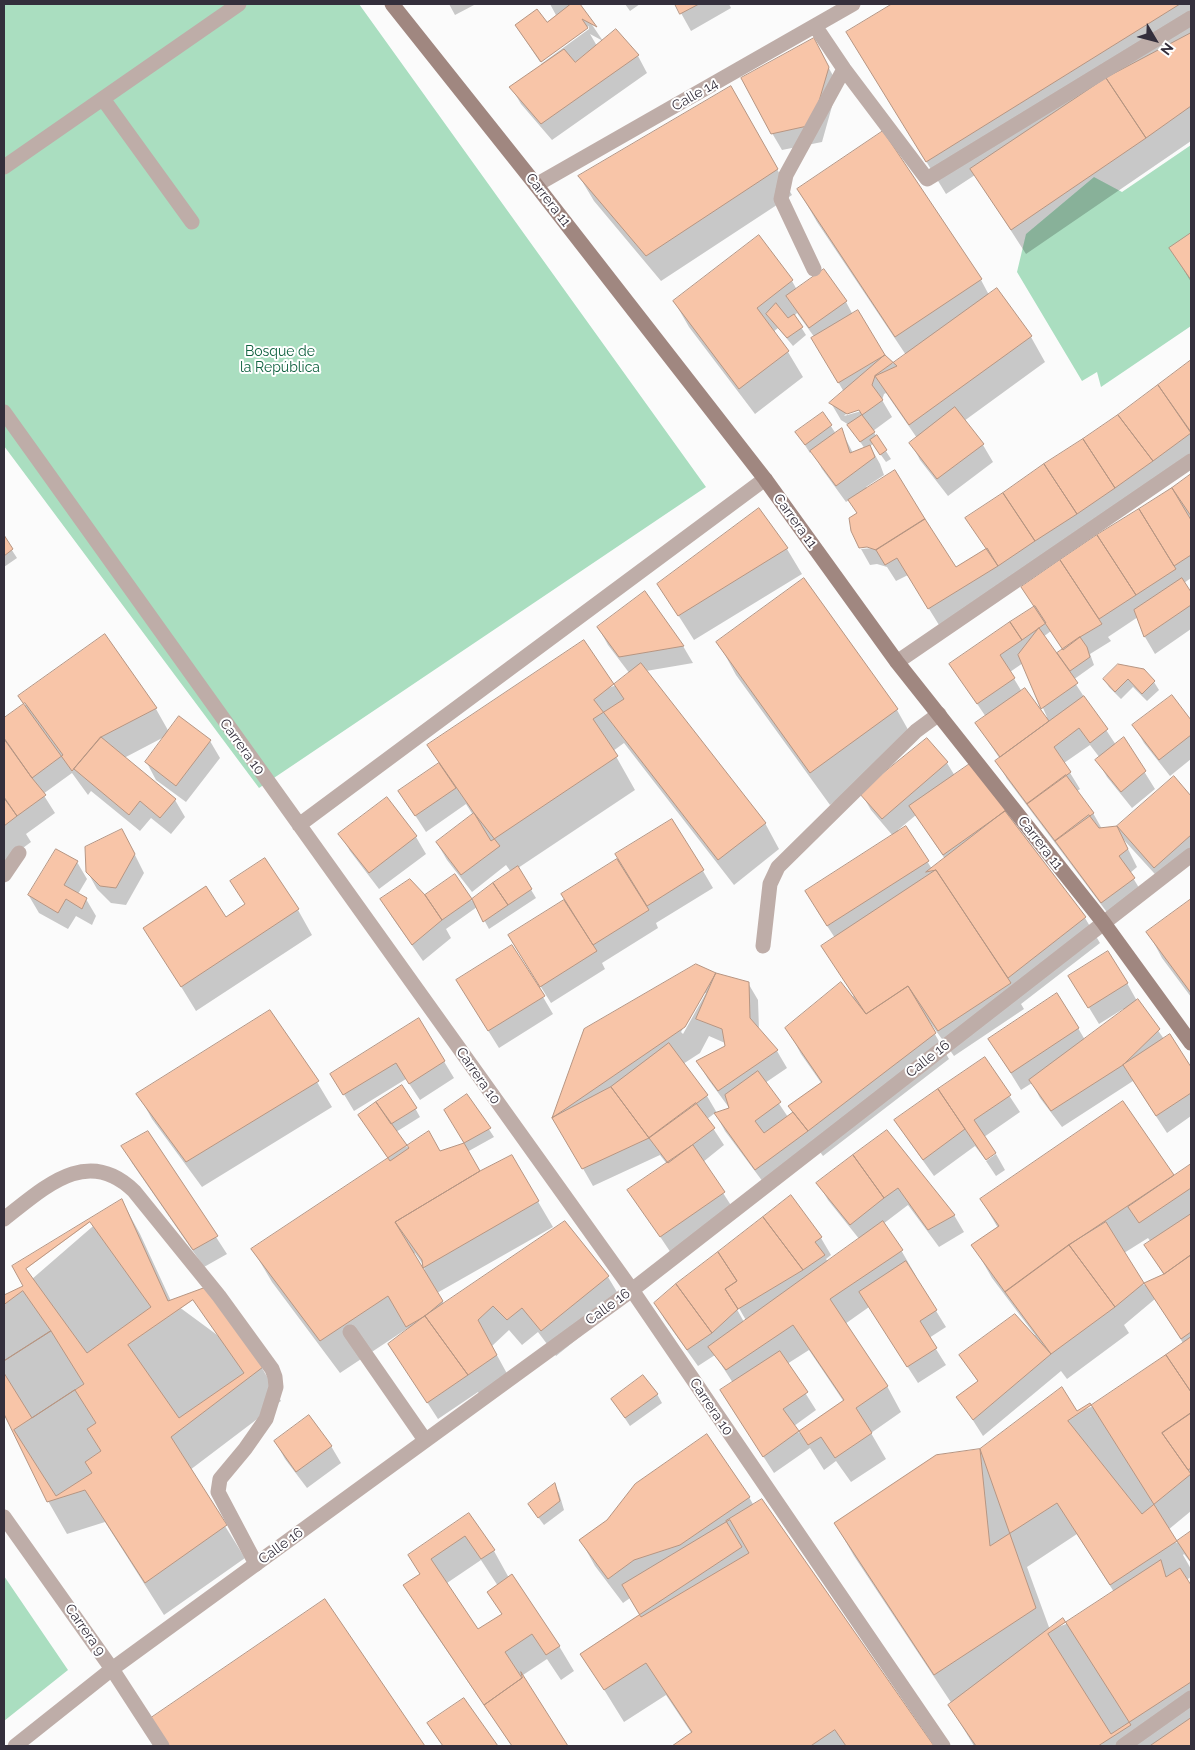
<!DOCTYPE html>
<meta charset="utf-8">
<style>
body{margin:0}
#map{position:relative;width:1195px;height:1750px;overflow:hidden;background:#fbfbfb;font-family:Raleway,sans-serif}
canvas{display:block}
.frame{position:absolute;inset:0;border:5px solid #342f3c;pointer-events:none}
.north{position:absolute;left:1130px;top:15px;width:50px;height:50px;-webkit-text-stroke:4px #fff;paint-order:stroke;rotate:127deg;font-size:14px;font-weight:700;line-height:20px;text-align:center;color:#342f3c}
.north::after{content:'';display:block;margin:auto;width:18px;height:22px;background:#342f3c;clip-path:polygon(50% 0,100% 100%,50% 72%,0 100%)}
</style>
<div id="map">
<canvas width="1195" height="1750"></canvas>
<div class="frame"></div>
<div class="north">N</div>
</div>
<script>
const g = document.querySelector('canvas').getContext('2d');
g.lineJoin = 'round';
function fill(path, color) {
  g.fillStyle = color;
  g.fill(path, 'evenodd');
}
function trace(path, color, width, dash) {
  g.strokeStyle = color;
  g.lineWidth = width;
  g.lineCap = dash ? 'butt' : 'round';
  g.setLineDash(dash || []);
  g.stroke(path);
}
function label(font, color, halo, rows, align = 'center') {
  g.font = font + ' Raleway,sans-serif';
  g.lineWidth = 4;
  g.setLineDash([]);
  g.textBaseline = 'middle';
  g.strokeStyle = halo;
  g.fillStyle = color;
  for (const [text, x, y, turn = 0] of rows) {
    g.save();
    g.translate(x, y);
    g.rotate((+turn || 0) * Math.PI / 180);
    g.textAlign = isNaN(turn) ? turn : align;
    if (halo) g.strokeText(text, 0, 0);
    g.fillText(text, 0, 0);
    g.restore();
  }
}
const green = new Path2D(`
 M4,4H359L706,487L259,788L4,446Z
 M1191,145V233L1170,248L1191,280V326L1101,387L1097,372L1082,381L1017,272L1026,234L1094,177L1122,192Z
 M4,1576L68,1670L4,1721Z`);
const shadow = new Path2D(`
 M449,4H476L455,15Z
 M550,4H578L603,41L638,56L647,73L552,140L521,104L511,87L543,66L541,64L589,29V26L540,62L516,26L546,23L557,17ZM590,34L603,41L597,46Z
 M625,4H640L630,11Z
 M676,4H729L731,8L691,31Z
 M895,4H1191V141L1026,254L975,175L946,194L848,33Z
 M823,57L838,85L822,142L782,150L772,133Z
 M730,88L792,195L661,281L594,201L579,176Z
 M798,189L981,280L989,295L1031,337L1045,362L964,421L983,445L993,462L948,496L920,460L911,443L917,438L886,393L884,394L882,400L892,417L873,431L891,459L886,462L873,444L870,446L880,464L884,475L866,487L955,568L987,549L967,518L1119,416L1191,361V458L939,625L908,575L896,581L887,567L877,564L870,565L861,549L873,548L858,514L849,500L846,502L822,469L812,451L810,453L797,433L823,414L836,434L841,430L853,453L865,449L849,425L841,420L831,403L844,392L813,339L815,338L797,313L794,316L806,335L793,346L778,328L773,332L788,352L803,377L755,414L689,327L674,301L792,281L797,290L846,302L853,315L857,312L884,356L892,364L906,355L817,222ZM864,408L865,410L844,416L848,412Z
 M1191,235V282L1171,249Z
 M1191,475V578L1184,583L1191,594V629L1155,654L1145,637L1138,617L1108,637L1111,641L1090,654L1094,665L1073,680L1116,745L1124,739L1155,789L1132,808L1107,777L1097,760L1100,758L1090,745L1064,763L1080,789L1076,792L1093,813L1102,829L1118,827L1174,778L1191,798V860L1164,884L1123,839L1137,867L1130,873L1144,896L1112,919L1007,779L997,761L1000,759L977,724L986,717L951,665L1035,608L1023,587ZM1051,631L1063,650L1070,671L1068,672L1043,637ZM1023,663L1047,717L1045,718L1022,692L1010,672Z
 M759,510L787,549L802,574L694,640L659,585Z
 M4,538L17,558L4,567Z
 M644,593L683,646L693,663L646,671L765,823L779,849L734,885L624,743L613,751L635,790L518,868L536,898L489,929L477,907L446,929L451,938L423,961L392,917L382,900L425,896L455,876L472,901L511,872L506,865L472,892L447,860L437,843L473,815L466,804L426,832L400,792L440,764L429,745L614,686L630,674L608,645L598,627Z
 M105,636L156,709L169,732L210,741L220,758L186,802L156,780L147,763L166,736L124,758L175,800L185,817L171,834L151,818L140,831L91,791L88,795L72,773L43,794L55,813L26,834L31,842L4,862V720L25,705Z
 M718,642L897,710L915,742L830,805L736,675Z
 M1118,665L1154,682L1159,690L1147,701L1133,687L1121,699L1109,687L1104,679Z
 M1172,697L1191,722V759L1170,776L1144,743L1134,726Z
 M927,740L947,763L955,776L1007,810L1017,827L1085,918L1100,943L1021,1004L1024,1009L954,1056L929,1021L928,1022L949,1059L823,1156L817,1148L766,1186L725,1131L715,1113L707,1119L724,1145L703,1162L734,1210L671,1253L629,1190L667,1164L660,1155L593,1186L554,1118L585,1030L696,966L715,975L748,983L758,1000L759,1030L777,1051L787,1068L765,1083L788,1117L822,1084L801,1054L787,1028L854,996L823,946L835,938L816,909L893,836L871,810L861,793ZM916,815L945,859L932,869L906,828L899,832L898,830ZM703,993H706L683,1034L681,1032ZM709,1036L725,1043L726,1046L698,1062L708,1079L730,1109L717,1113L707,1096L683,1064L700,1053Z
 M387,798L416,837L426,854L379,889L350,851L340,834Z
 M131,847L144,873L126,905L111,903L97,889L87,871Z
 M619,859L703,871L713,888L656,923L658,928L602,963L605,969L551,1003L509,936L566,900L562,894Z
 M77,862L87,879L78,894L86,899L96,916L92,925L76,916L68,929L39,913L29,896Z
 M1191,900V997L1162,958L1148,932Z
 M298,910L312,935L196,1011L145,928Z
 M1127,983L1137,1001L1164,1039L1169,1036L1191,1069V1116L1167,1133L1133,1081L1062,1127L1040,1098L1032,1083L1021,1090L1000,1056L1078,1028L1085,1040L1124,1010L1123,1009L1099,1024L1080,993Z
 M467,997H543L553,1014L499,1048Z
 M270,1012L317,1082L332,1107L202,1187L152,1119L138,1094Z
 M419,1020L454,1078L420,1100L406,1079L354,1111L342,1091Z
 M985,1059L1020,1112L984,1137L995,1152L985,1159L975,1146L934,1176L906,1137L896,1120Z
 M467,1096L494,1137L467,1152L479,1172L511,1156L553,1227L437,1293L444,1304L565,1223L608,1277L623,1302L556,1356L538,1332L522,1345L509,1330L492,1346L511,1381L484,1400L478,1392L438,1419L390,1345L409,1330L408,1328L340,1373L272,1282L253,1250L389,1159L364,1123L415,1108L420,1117L396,1132L407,1147L440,1153L465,1144L446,1110ZM415,1253L424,1266L425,1274L413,1254Z
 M1123,1103L1173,1178L1191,1166V1511L1168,1530L1176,1543L1191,1532V1563L1184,1554L1183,1555L1191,1569V1577L1186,1580L1191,1588V1746H974L950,1706L952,1704L854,1556L835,1523L980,1450L1091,1407L1183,1343L1155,1299L1124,1325L1129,1333L1067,1379L1061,1371L983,1436L958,1397L978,1382L961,1355L1035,1335L992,1278L973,1245L998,1228L981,1199ZM1148,1238L1151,1242L1146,1246L1164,1275L1144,1285L1124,1253ZM1077,1534L1114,1592L1066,1624L1050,1630L1027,1567Z
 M148,1132L227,1254L204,1267L132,1163L123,1146Z
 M887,1132L954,1215L964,1232L939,1247L908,1205L883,1224L901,1250L916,1276L915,1277L946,1327L929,1338L946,1365L918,1383L869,1307L845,1324L887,1386L901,1412L871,1433L886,1459L851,1482L836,1461L824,1470L810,1448L774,1473L721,1391L733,1383L715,1355L698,1366L665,1320L655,1303L790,1196L821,1238L831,1255L826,1259L828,1262L860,1240L828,1200L818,1183ZM736,1303L747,1322H744L734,1304ZM809,1350L844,1402L799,1433L794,1426L816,1410L787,1364Z
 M996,1154L1005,1170L996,1176L986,1161Z
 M122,1201L140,1234L171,1301L262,1368L281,1401L190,1470L245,1558L164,1615L105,1522L67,1534L48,1501L4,1411V1297L24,1286Z
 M657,1394L662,1403L630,1426L612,1399Z
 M275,1441L331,1446L341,1463L307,1488L285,1459Z
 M554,1485L559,1493L564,1510L544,1525L529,1505Z
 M749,1497L754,1506L762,1501L933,1746H674L692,1734L666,1695L624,1722L582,1654L641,1616L630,1598L623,1603L595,1566L581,1541Z
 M469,1515L494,1551L509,1578L559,1646L574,1671L561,1680L547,1659L520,1677L525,1684L524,1678L567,1746H512L419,1610L405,1585L421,1575L410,1555ZM481,1560L498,1586L489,1592L502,1615L478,1631L447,1583Z
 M325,1600L423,1746H164Z
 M464,1699L496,1746H443L439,1741L429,1724Z`);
const building = new Path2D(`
 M571,4H580L597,27L582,19L588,28L541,62L515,25L537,9L547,22Z
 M675,4H699L680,14Z
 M892,4H1180L926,162L846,32Z
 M616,29L639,55L541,124L509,87L564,49L575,62Z
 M1191,33V106L1146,138L1106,78Z
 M814,38L829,67L812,125L771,134L741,78Z
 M1106,78L1146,138L1011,230L970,169Z
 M731,86L778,169L646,256L578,176Z
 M883,131L982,279L895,337L797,189Z
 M1191,233V280L1169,248Z
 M759,235L793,280L757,308L789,351L739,389L673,301Z
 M824,269L847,301L809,328L786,296Z
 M997,288L1032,336L909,425L875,376Z
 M776,303L788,318L794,314L803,327L787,338L766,314Z
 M858,310L885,355L838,383L811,338Z
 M885,355L897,366L875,376L872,385L883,400L862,415L859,410L847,414L829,403Z
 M1191,360V432L1158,385Z
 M1158,385L1191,433L1153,461L1118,415Z
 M955,407L984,444L937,479L909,443Z
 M823,412L832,425L805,445L795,432Z
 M862,415L875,432L860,442L847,425Z
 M1118,415L1153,461L1115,488L1083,439Z
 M842,428L850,453L870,445L875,457L836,486L810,451Z
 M877,435L887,450L880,455L870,440Z
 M1083,439L1115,488L1077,514L1044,464Z
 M1044,464L1077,514L1035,541L1003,493Z
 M895,470L925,519L876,550L867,547L859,548L851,531L849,518L857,513L848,500Z
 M1191,474V516L1172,488Z
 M1172,488L1191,520V555L1174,566L1139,509Z
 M1003,493L1035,541L998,566L965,518Z
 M759,508L788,548L678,616L657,584Z
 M1139,509L1176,569L1136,595L1097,535Z
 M925,519L956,567L987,548L998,566L928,609L897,558L885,565L876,550Z
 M4,535L13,549L4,556Z
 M1097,535L1136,595L1099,619L1060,560Z
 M1060,560L1102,624L1080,637L1063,650L1021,587Z
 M804,578L898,709L810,773L716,642Z
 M1182,578L1191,592V605L1144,637L1134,610Z
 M645,591L684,646L619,657L597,627Z
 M1035,606L1046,623L1022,640L1010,622Z
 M1010,622L1022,640L1000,655L1015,678L977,704L949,664Z
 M1039,628L1078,683L1041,709L1018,655Z
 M105,634L157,708L101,737L72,771L18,696Z
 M1080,637L1087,647L1090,657L1070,671L1057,653Z
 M584,640L624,699L593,719L618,756L491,841L474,813L427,745Z
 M641,663L766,823L718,860L594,700Z
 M1118,664L1144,669L1155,681L1142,694L1128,679L1115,692L1103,679Z
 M1025,688L1049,721L1000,757L975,723Z
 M1172,695L1191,720V735L1159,760L1132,725Z
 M1084,696L1108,729L1090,743L1079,728L1054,747L1071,772L1027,804L995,761Z
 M25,703L63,755L32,778L4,739V718Z
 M179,716L211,740L176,786L145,762Z
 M101,737L176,799L160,818L140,801L129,815L74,769Z
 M1124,737L1146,771L1121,792L1095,760Z
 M4,738L32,778L46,795L17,816L4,798Z
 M927,738L948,762L882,819L859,793Z
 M974,761L1008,809L943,855L909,806Z
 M439,763L456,788L415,816L398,791Z
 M1066,775L1094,813L1055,841L1027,804Z
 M1174,776L1191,796V835L1154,868L1117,826Z
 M4,797L17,816L4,826Z
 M387,797L417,836L369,873L338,834Z
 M1005,811L1086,917L1008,978L936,870L926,872Z
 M474,813L500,846L461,875L436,842Z
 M1089,815L1099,828L1117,826L1128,849L1119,856L1135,878L1101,903L1055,841Z
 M672,819L704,870L647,906L615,854Z
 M906,826L929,861L827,926L805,891Z
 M122,829L135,854L116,888L100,886L86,872L85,847Z
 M56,849L78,861L64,885L87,898L82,909L66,899L58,913L28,895Z
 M265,858L299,909L181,987L143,928L206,886L226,917L245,904L230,881Z
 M617,859L649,910L593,945L561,894Z
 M518,866L532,889L508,905L493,883Z
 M936,870L1011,983L938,1031L908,986L866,1014L821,946Z
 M455,874L472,899L442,920L425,895Z
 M410,879L425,895L442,920L412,945L380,899Z
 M493,883L508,905L483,922L472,899Z
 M1191,899V993L1146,932Z
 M564,900L597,951L540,987L508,935Z
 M512,945L545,996L488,1031L456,980Z
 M1108,951L1128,983L1088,1008L1068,976Z
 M696,964L716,973L685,1027L552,1118L584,1029Z
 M716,973L749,982L750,1018L778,1050L718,1091L696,1061L725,1046L722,1029L696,1019Z
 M841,982L866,1014L908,986L936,1033L808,1131L788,1106L822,1082L785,1028Z
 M1057,993L1079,1028L1011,1073L988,1039Z
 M1138,999L1160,1029L1123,1065L1051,1111L1029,1080Z
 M270,1010L319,1081L186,1162L136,1094Z
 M419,1018L445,1061L409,1084L396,1063L343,1095L330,1074Z
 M1170,1034L1191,1067V1093L1156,1116L1123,1065Z
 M669,1043L708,1095L649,1138L611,1087Z
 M985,1057L1011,1095L974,1120L996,1153L986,1160L938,1089Z
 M758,1071L781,1102L755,1121L764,1133L793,1112L808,1131L755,1170L714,1113L729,1108L725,1095Z
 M402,1085L417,1108L391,1124L376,1102Z
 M611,1087L649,1138L582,1169L552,1118Z
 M938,1089L965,1129L923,1160L894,1120Z
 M467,1094L491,1128L464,1143L444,1110Z
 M1123,1101L1174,1175L1069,1245L1005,1292L971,1245L999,1226L980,1199Z
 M376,1102L409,1148L390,1161L358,1115Z
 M696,1103L715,1128L668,1163L649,1138Z
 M887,1130L955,1215L928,1230L898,1188L884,1198L853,1155Z
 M148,1131L218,1236L193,1250L121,1146Z
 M429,1131L440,1151L464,1143L480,1171L395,1222L443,1301L425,1316L406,1327L388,1296L320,1341L251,1249Z
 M693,1145L725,1192L660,1237L627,1190Z
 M512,1155L539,1201L423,1268L422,1260L395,1222L480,1171Z
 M853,1155L884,1198L850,1225L816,1183Z
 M1191,1164V1188L1139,1223L1128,1207Z
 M791,1195L822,1237L815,1242L825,1255L803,1270L763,1217Z
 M122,1199L168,1301L206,1287L263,1367L171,1437L227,1525L145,1583L85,1490L47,1502L4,1414V1295L23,1286L12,1266Z
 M1191,1214V1255L1164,1274L1144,1245Z
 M763,1217L803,1270L738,1309L725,1289L737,1281L718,1252Z
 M565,1221L609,1276L541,1331L522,1308L507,1320L493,1306L478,1320L497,1355L468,1375L425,1316Z
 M883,1221L903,1250L830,1299L888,1386L856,1408L872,1433L835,1458L821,1437L808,1445L799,1431L844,1400L793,1325L726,1370L708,1347Z
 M90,1222L151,1307L87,1353L26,1269Z
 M1106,1222L1144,1283L1115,1307L1069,1245Z
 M1069,1245L1115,1307L1051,1354L1005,1292Z
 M718,1252L737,1281L725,1289L738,1309L712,1333L676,1284Z
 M1191,1255V1332L1181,1339L1144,1283L1164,1274Z
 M906,1261L937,1310L920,1321L937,1348L907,1367L859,1292Z
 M676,1284L712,1333L687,1350L654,1303Z
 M23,1291L51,1331L4,1361V1305Z
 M193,1300L244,1373L179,1418L128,1345Z
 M1015,1314L1051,1354L973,1420L956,1397L978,1381L959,1355Z
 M425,1316L468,1375L427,1403L388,1344Z
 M51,1331L84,1384L32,1418L4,1373V1361Z
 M1191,1337V1392L1166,1355Z
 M780,1351L808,1392L783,1409L799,1431L763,1457L720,1390Z
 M1166,1355L1191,1392V1413L1162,1433L1191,1474L1142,1514L1068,1421Z
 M643,1375L658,1394L625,1418L611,1399Z
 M1062,1387L1077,1411L1090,1403L1177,1541L1110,1585L1057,1503L990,1546L980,1449Z
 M75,1390L96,1423L87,1429L101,1451L85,1462L92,1473L56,1496L14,1430Z
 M1191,1413V1468L1188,1470L1162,1433Z
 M309,1415L332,1446L296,1472L274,1441Z
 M707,1434L750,1497L680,1545L634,1560L608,1579L579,1540L607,1520L635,1484Z
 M980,1449L1036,1608L934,1675L834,1523L936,1455Z
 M555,1483L560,1501L538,1518L528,1504Z
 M762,1499L934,1746H672L692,1732L646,1663L604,1690L580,1654L742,1547L726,1521Z
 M469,1513L495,1550L481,1559L465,1536L431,1559L478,1629L502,1614L487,1592L512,1574L560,1646L546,1655L532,1634L505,1652L522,1678L484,1705L403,1585L420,1574L408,1555Z
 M730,1520L749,1553L641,1617L622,1585Z
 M1191,1531V1562L1177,1541Z
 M1161,1560L1166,1577L1180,1568L1191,1585V1682L1111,1734L1048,1634Z
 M325,1599L425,1746H165L148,1720Z
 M1063,1618L1131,1725L1098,1746H976L948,1705Z
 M521,1672L568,1746H512L484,1705L522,1678Z
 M464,1698L498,1746H443L427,1723Z
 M1191,1718V1746H1150Z
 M835,1730L846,1746H811Z`);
const lane = new Path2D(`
 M4,1219C44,1188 87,1145 134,1191L219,1296L272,1369L275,1377L276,1387L266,1419L245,1449L220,1479L218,1492L256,1564
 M350,1332L425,1440`);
const street = new Path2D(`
 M815,26L844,69L927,179L1191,18
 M103,99L192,222
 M4,167L239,4
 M536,185L853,4
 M814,269L781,199L786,175L844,69
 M4,412L632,1290L943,1746
 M897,662L1191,461
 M299,825L765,479
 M4,875L19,853
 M763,946L770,884L778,867L916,731L939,714
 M4,1517L112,1669L162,1746
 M15,1746L112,1669L632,1290L1191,855
 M1123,1746L1191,1698`);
const secondary = new Path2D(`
 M392,4L536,185L765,479L897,662L1103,922L1191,1043`);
const streetNames = [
 ["Calle 14",695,95,-30],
 ["Carrera 11",548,200,52],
 ["Carrera 11",795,521,54],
 ["Carrera 10",242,747,54],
 ["Carrera 11",1040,843,52],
 ["Calle 16",928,1059,-38],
 ["Carrera 10",478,1076,55],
 ["Calle 16",608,1307,-36],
 ["Carrera 10",711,1407,56],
 ["Calle 16",281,1546,-36],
 ["Carrera 9",85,1630,55]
];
const parkNames = [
 ["Bosque de",280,352],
 ["la República",280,368]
];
fill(green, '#aadec0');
fill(shadow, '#0003');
fill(building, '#f8c5a8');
trace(building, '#b69582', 1);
trace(lane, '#beada8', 15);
trace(street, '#beada8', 15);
trace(secondary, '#a08780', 15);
label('14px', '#342f3c', '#fff', streetNames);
label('14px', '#0f613f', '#fff', parkNames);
</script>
